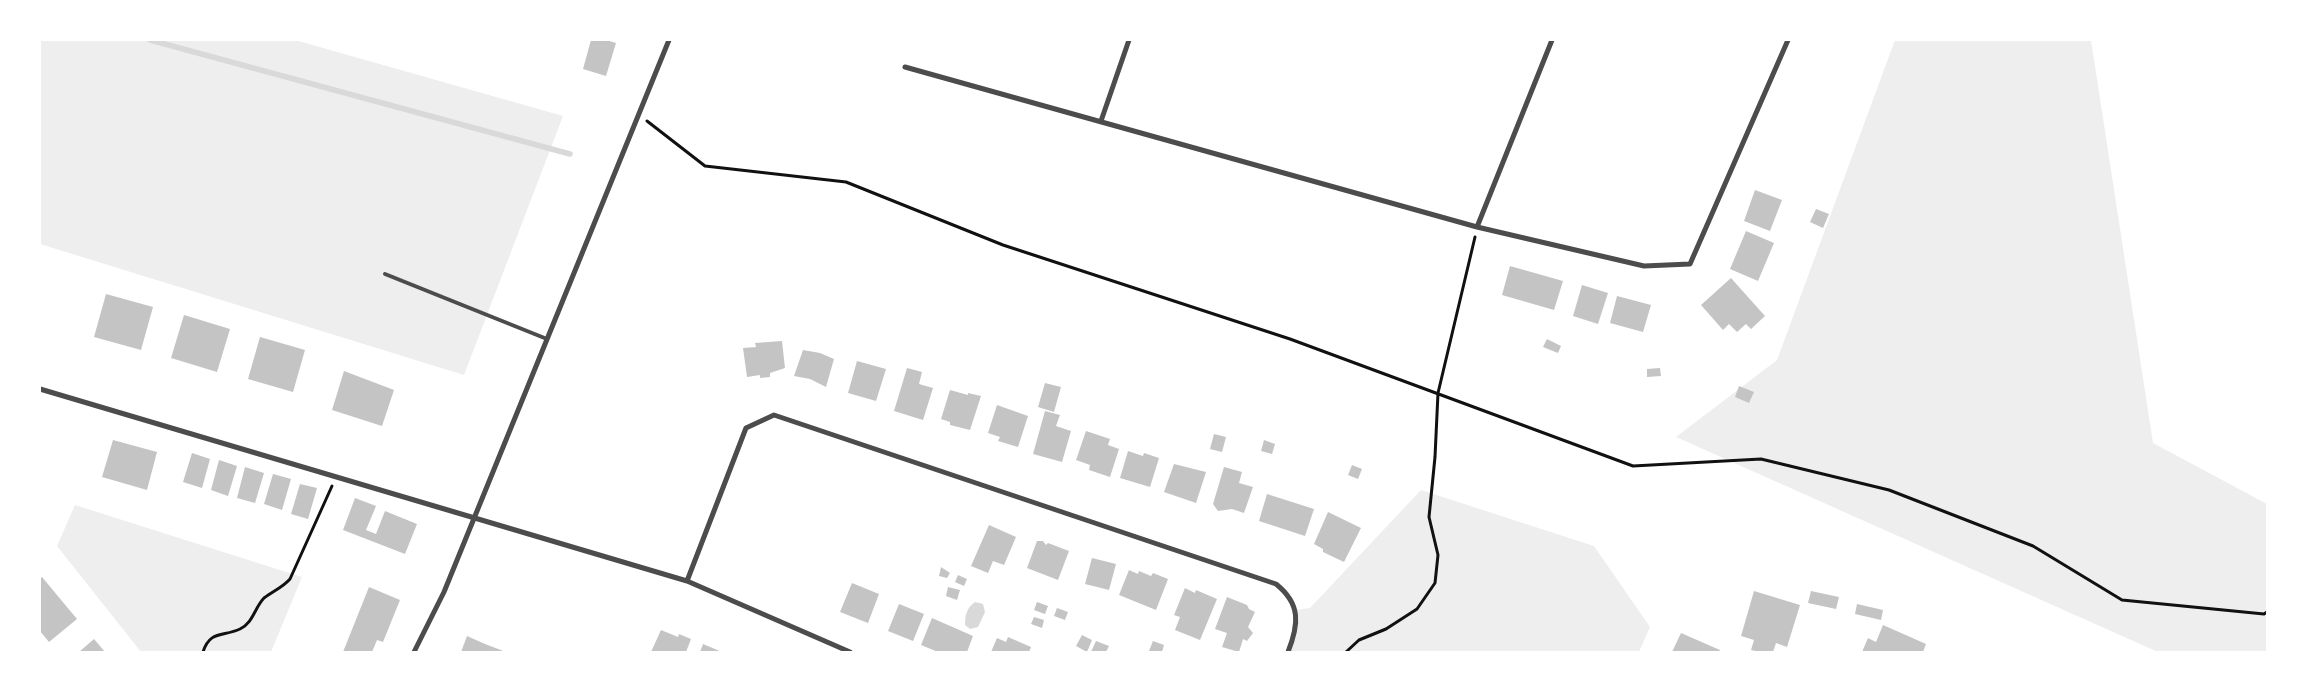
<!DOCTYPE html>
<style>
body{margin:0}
#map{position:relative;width:2307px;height:692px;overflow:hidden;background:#fff;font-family:"Asap Condensed",sans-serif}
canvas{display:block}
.frame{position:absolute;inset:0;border:41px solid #fff;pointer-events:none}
</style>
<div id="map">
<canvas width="2307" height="692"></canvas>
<div class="frame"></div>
</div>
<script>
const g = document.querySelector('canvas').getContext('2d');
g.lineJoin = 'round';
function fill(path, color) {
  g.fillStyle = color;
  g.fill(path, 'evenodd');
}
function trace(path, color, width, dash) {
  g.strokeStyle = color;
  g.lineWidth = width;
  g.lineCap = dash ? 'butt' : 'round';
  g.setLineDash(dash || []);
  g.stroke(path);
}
const green = new Path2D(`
 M40,40H295L563,116L464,375L40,244Z
 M1895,40H2091L2153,443L2267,504V652H2158L1676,437L1777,360Z
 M1421,490L1594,546L1650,627L1639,652H1288L1297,630L1295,610L1310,608Z
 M75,505L302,577L271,652H141L57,546Z`);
const water = new Path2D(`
 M975,602L983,604L985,612L978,627L970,629L965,625C965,614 967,608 975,602Z`);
const stream = new Path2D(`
 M150,40L570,154`);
const building = new Path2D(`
 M591,40H606L616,43L606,76L583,69Z
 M1755,190L1782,200L1770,231L1744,221Z
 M1816,209L1829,214L1823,228L1810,222Z
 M1746,231L1774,243L1758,281L1730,269Z
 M1510,266L1563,281L1554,310L1502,295Z
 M1731,278L1765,316L1751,329L1746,324L1737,332L1729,324L1723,330L1701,305Z
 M1582,285L1608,293L1598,324L1573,316Z
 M106,294L153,307L141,350L94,337Z
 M1617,296L1651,305L1643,332L1610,323Z
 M184,315L230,329L217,372L171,358Z
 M260,337L305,350L293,392L248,379Z
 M1547,339L1561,346L1558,353L1543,347Z
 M782,341L785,368L770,373V377L760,378V375L747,377L743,348L756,347L755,343Z
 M803,350L820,353L834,359L826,387L810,379L794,376Z
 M857,361L886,369L876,401L848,393Z
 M907,368L922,372L919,384L933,388L923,420L894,411Z
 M1660,368L1661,376L1647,377V369Z
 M344,371L394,390L382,426L332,410Z
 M1045,383L1061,387L1054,412L1038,407Z
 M1739,386L1754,392L1749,403L1735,397Z
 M950,390L968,395V393L981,396L970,430L950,425V422L941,419Z
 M997,405L1028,416L1018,447L998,441L1000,437L988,433Z
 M1045,411L1060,415L1056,426L1071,431L1062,462L1033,454Z
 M1086,431L1110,439L1108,445L1119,449L1110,477L1089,470L1090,465L1076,460Z
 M1214,434L1226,437L1222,452L1210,449Z
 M113,440L157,452L147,490L102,477Z
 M1264,440L1275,444L1272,454L1261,451Z
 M1128,451L1143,456L1144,453L1159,458L1150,487L1120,478Z
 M192,453L210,459L202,488L183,482Z
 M219,460L237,466L228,496L211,490Z
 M1174,464L1206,472L1196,503L1164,492Z
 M1352,465L1362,469L1358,479L1348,475Z
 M245,467L264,473L255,503L237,498Z
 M1224,467L1242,472L1239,483L1253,487L1244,513L1232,509L1218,511L1213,504Z
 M273,474L291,479L282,510L264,504Z
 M300,484L317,488L308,519L291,514Z
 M1267,494L1314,509L1305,536L1259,521Z
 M355,498L376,506L366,530L376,534L385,511L417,524L405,554L343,530Z
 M1328,512L1361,528L1344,562L1323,552V549L1314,544Z
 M989,525L1016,537L1004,565L993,561L988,573L971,566Z
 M1037,541H1043L1046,545L1048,543L1069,551L1058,580L1027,568Z
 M1092,558L1116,564L1109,590L1085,584Z
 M941,567L950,573L947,578L939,576Z
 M1129,570L1138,574L1139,571L1151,576L1153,573L1168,579L1156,610L1119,595Z
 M958,575L967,579L964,586L955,582Z
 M42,577L77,619L49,642L40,631V579Z
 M852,583L879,594L868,623L840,612Z
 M369,587L400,600L383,642L377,640L372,652H343Z
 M948,587L960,590L957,600L946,596Z
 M1185,588L1195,593L1196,590L1217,599L1200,640L1175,630L1180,617L1174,615Z
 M1754,591L1800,605L1787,647L1776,643L1773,652H1760L1751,650L1754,640L1741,636Z
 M1811,591L1839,597L1836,609L1808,603Z
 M1227,597L1247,605L1249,609L1255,612L1248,627L1253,633L1247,641L1243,639L1239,652L1222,647L1227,633L1215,629Z
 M1037,602L1048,606L1045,614L1034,610Z
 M899,604L924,614L913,641L888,631Z
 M1857,604L1883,610L1881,620L1855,614Z
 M1057,608L1068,612L1065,620L1054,616Z
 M1034,617L1044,620L1042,628L1031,624Z
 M932,618L973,636L967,652H938L921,645Z
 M1883,625L1926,644L1923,652H1862L1868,638L1876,642Z
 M661,630L678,637L679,634L691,639L686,652H651Z
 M1681,633L1720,650L1719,652H1672Z
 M1082,635L1092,640L1087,652L1076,646Z
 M467,636L485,644L506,652H461Z
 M1008,637L1031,647L1029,652H991L997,638L1006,642Z
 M94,639L105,652H79Z
 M1096,641L1109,646L1106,652H1091Z
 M1153,641L1164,645L1162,652L1149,651Z
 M703,644L722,652H700Z`);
const path = new Path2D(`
 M647,121L705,166L846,182L1003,245L1290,339L1633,466L1761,459L1889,490L2033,546L2122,600L2264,614L2267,612
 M203,652C210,630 223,637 240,629C253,623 255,607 264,598C273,591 282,588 290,579L332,486
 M1346,652L1359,640L1386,629L1417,609L1435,583L1438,555L1429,517L1435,457L1438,393L1475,237`);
const service = new Path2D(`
 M385,274L547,339`);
const minor = new Path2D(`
 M905,67L1477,227L1644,266L1690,264L1788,40
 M1101,121L1129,40
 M1477,227L1552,40
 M40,389L687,581L850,652
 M687,581L746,428L774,415L1276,584C1301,604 1299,624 1288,652
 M414,652L444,592L669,40`);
fill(green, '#eee');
fill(water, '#d9d9d9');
trace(stream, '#d9d9d9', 5.5);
fill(building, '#c4c4c4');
trace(path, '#111', 3);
trace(service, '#4c4c4c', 4);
trace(minor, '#4c4c4c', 5);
</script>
